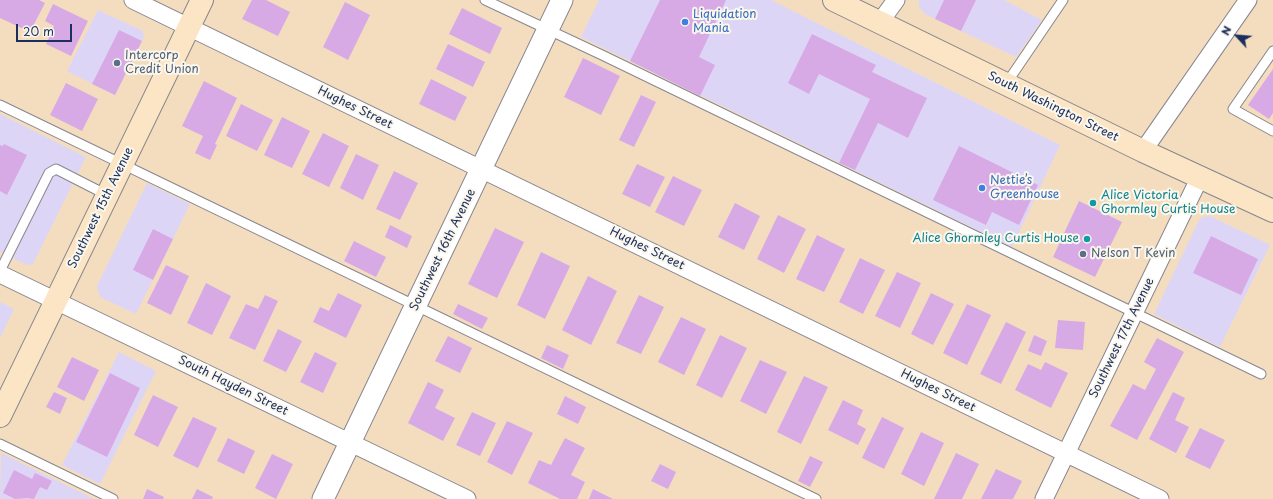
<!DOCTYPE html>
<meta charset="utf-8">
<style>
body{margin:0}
#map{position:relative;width:1273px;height:499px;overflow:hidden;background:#f4ddbf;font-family:"Playpen Sans",sans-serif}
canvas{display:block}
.north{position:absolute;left:1217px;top:16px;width:40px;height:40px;-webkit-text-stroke:3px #fbf7ec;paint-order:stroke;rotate:296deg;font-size:11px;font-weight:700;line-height:16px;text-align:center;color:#1b2f5e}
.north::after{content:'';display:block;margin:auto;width:14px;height:18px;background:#1b2f5e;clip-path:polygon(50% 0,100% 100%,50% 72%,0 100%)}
.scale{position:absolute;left:16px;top:24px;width:56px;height:18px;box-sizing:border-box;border:2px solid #1b2f5e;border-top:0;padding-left:5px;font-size:12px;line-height:14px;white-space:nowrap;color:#1b2f5e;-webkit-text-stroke:3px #fbf7ec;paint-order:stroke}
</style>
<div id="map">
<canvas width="1273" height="499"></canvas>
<div class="north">N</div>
<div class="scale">20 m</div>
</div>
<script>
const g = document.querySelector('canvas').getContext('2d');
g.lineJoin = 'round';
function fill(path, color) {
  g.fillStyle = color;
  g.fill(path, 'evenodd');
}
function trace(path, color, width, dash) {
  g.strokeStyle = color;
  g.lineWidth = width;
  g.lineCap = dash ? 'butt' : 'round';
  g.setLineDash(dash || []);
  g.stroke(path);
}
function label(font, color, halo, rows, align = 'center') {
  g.font = font + ' "Playpen Sans",sans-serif';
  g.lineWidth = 4;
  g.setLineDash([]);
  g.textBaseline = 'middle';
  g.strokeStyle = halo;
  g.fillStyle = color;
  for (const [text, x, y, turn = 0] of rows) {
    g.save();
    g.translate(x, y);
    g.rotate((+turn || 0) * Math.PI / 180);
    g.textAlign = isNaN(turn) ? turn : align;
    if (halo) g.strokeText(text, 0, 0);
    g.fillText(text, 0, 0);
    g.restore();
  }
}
const built = new Path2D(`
 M599,0H771L1060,145L1012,247L581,37Z
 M919,0H1004L1042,20L1016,57L925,14L919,7Z
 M98,10L143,31L144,37L115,95L67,71Z
 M0,114L86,157L33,264L27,265L0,252Z
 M147,183L190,204L136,314L100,297L97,286Z
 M1210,216L1270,245L1220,347L1154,314L1200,218Z
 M0,302L14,309L0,338Z
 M119,352L156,371L100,484L62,465Z
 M1,453L94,499H0Z`);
const building = new Path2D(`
 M0,0H39L45,3L30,32L0,18Z
 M252,0H266L290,12L278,36L242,19Z
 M660,0H726L699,57L715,65L700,96L630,61Z
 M944,0H976L961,31L935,19Z
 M345,2L370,15L348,60L323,47Z
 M53,4L88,21L71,56L46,44L54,26L45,21Z
 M462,8L502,28L490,54L449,34Z
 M119,30L142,41L115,95L92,84Z
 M812,34L876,65L872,72L927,98L908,138L878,123L855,170L839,163L870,99L819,74L809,94L788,83Z
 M448,44L485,62L473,87L436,69Z
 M583,58L620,76L601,115L564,97Z
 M1273,69V113L1269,119L1248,105Z
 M431,79L467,97L455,121L419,104Z
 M204,81L237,98L215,144L217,145L210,160L195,153L203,136L182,126Z
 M66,83L98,99L82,131L50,115Z
 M641,95L656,102L634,147L619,140Z
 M241,104L273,120L257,151L226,136Z
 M282,117L310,131L292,168L264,155Z
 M323,133L349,146L329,187L302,174Z
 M4,144L27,155L7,195L0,191V145L3,146Z
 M959,146L1038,185L1019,225L992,212L986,225L933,200Z
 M356,154L379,165L363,200L340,188Z
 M637,164L665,177L650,207L622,194Z
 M394,171L418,183L400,220L376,209Z
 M673,176L702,190L684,226L655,212Z
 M1079,201L1122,222L1095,277L1053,257Z
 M735,203L760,216L744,250L718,237Z
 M778,215L806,229L784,273L757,259Z
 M390,225L412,236L407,248L385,237Z
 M495,228L524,242L497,298L468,284Z
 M153,229L173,239L153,280L133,270Z
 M817,235L845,249L824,292L796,279Z
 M1211,236L1258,259L1241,295L1193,273Z
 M354,241L386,257L376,277L344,261Z
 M541,252L570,266L545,319L517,305Z
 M860,258L885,270L863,314L839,302Z
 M166,265L189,276L171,315L147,303Z
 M897,272L921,283L900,328L875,316Z
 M588,276L617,291L591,345L562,330Z
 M206,283L231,296L212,335L187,323Z
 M338,293L362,305L346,338L313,322L320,307L329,311Z
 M931,293L954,304L933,345L911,334Z
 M265,295L278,301L255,350L229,338L246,304L258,309Z
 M639,295L664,307L641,354L616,343Z
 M458,304L488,318L482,329L453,314Z
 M967,304L991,315L967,365L943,353Z
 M681,317L706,329L684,375L658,362Z
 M1058,320L1085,322L1083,350L1055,348Z
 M1006,322L1026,332L1001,384L980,374Z
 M278,329L302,341L286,372L263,361Z
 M720,335L747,348L722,398L696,385Z
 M1034,335L1047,341L1041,356L1028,351Z
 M448,336L472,348L460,373L435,361Z
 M1157,338L1184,352L1137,440L1110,426L1133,384L1145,390L1156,369L1144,362Z
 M547,345L569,355L563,369L541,358Z
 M315,352L337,363L323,393L300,382Z
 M72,357L99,370L84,401L57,387Z
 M760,360L787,372L766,414L740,401Z
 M1045,362L1068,373L1051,408L1015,390L1028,364L1041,370Z
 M110,373L140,388L107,457L76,442Z
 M804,376L828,387L801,444L777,432Z
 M428,382L444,390L435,408L455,418L443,441L408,423Z
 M54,392L67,398L60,414L46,407Z
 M1173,392L1185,398L1175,420L1189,427L1176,453L1149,439Z
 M153,395L178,407L158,447L134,435Z
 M565,396L586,407L578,424L557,414Z
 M843,400L863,410L857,424L866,429L858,445L828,430Z
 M472,412L496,423L480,456L456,445Z
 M193,417L217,428L198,468L173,456Z
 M882,417L904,428L884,469L862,458Z
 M507,421L533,433L512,475L487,462Z
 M1200,428L1225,440L1210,469L1185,457Z
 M921,432L944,443L924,486L901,474Z
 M228,438L255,451L244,474L217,461Z
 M565,438L585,448L571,475L585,482L577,499H560L528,483L539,460L551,465Z
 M956,453L979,464L962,499H934Z
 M272,454L293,464L276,499L255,488Z
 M810,456L823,462L810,487L798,481Z
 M660,464L676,472L668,489L651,481Z
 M996,469L1022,481L1013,499H981Z
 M14,470L32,479L35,473L52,481L47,490L40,487L34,499L27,498L15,499L3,493Z
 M147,489L164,497L163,499H143Z
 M197,489L213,497L212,499H192Z
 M593,489L613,499H589Z`);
const service = new Path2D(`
 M485,0L602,55L1261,374
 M1273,51L1233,109L1273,131
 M1006,84L1063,0
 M0,105L816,499
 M0,271L49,173L56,169L107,195
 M0,444L113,499`);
const minor = new Path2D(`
 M133,0L1160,499
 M880,22L896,0
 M1143,151L1248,0
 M0,274L467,499
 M1044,499L1200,177`);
const tertiary = new Path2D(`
 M323,499L562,0`);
const secondary = new Path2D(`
 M834,0L1143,151L1273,211
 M0,416L202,0`);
const markers = [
 [685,22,4,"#3f7fe0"],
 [117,63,4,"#5c6f8a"],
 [982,188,4,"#3f7fe0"],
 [1093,203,4,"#0f9aa8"],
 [1087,239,4,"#0f9aa8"],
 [1083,254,4,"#5c6f8a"]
];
const shopNames = [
 ["Liquidation",693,15],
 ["Mania",693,29],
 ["Nettie’s",990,181],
 ["Greenhouse",990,195]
];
const serviceNames = [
 ["Intercorp",125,56],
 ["Credit Union",125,70],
 ["Nelson T Kevin",1091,254]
];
const streetNames = [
 ["South Washington Street",1053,107,26],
 ["Hughes Street",355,108,26],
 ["Southwest 15th Avenue",101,208,-64],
 ["Hughes Street",647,249,26],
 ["Southwest 16th Avenue",443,250,-64],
 ["Southwest 17th Avenue",1122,338,-64],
 ["South Hayden Street",233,386,26],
 ["Hughes Street",938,391,26]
];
const cultureNames = [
 ["Alice Victoria",1101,196],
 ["Ghormley Curtis House",1101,210],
 ["Alice Ghormley Curtis House",1079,239,"right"]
];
fill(built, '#ddd5f6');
fill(building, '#d7aae6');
trace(service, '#88868e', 11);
trace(minor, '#88868e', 19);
trace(tertiary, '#88868e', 23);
trace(secondary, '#88868e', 24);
trace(service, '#fff', 9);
trace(minor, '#fff', 17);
trace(tertiary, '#fff', 21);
trace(secondary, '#fce5c4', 22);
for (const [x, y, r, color] of markers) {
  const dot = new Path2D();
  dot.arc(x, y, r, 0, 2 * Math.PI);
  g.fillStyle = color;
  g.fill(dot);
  trace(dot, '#fbf7ec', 1.5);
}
label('12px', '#366cbe', '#fbf7ec', shopNames, 'left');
label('12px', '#4e5e75', '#fbf7ec', serviceNames, 'left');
label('12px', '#1b2f5e', '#fbf7ec', streetNames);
label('12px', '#0d838f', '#fbf7ec', cultureNames, 'left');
</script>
